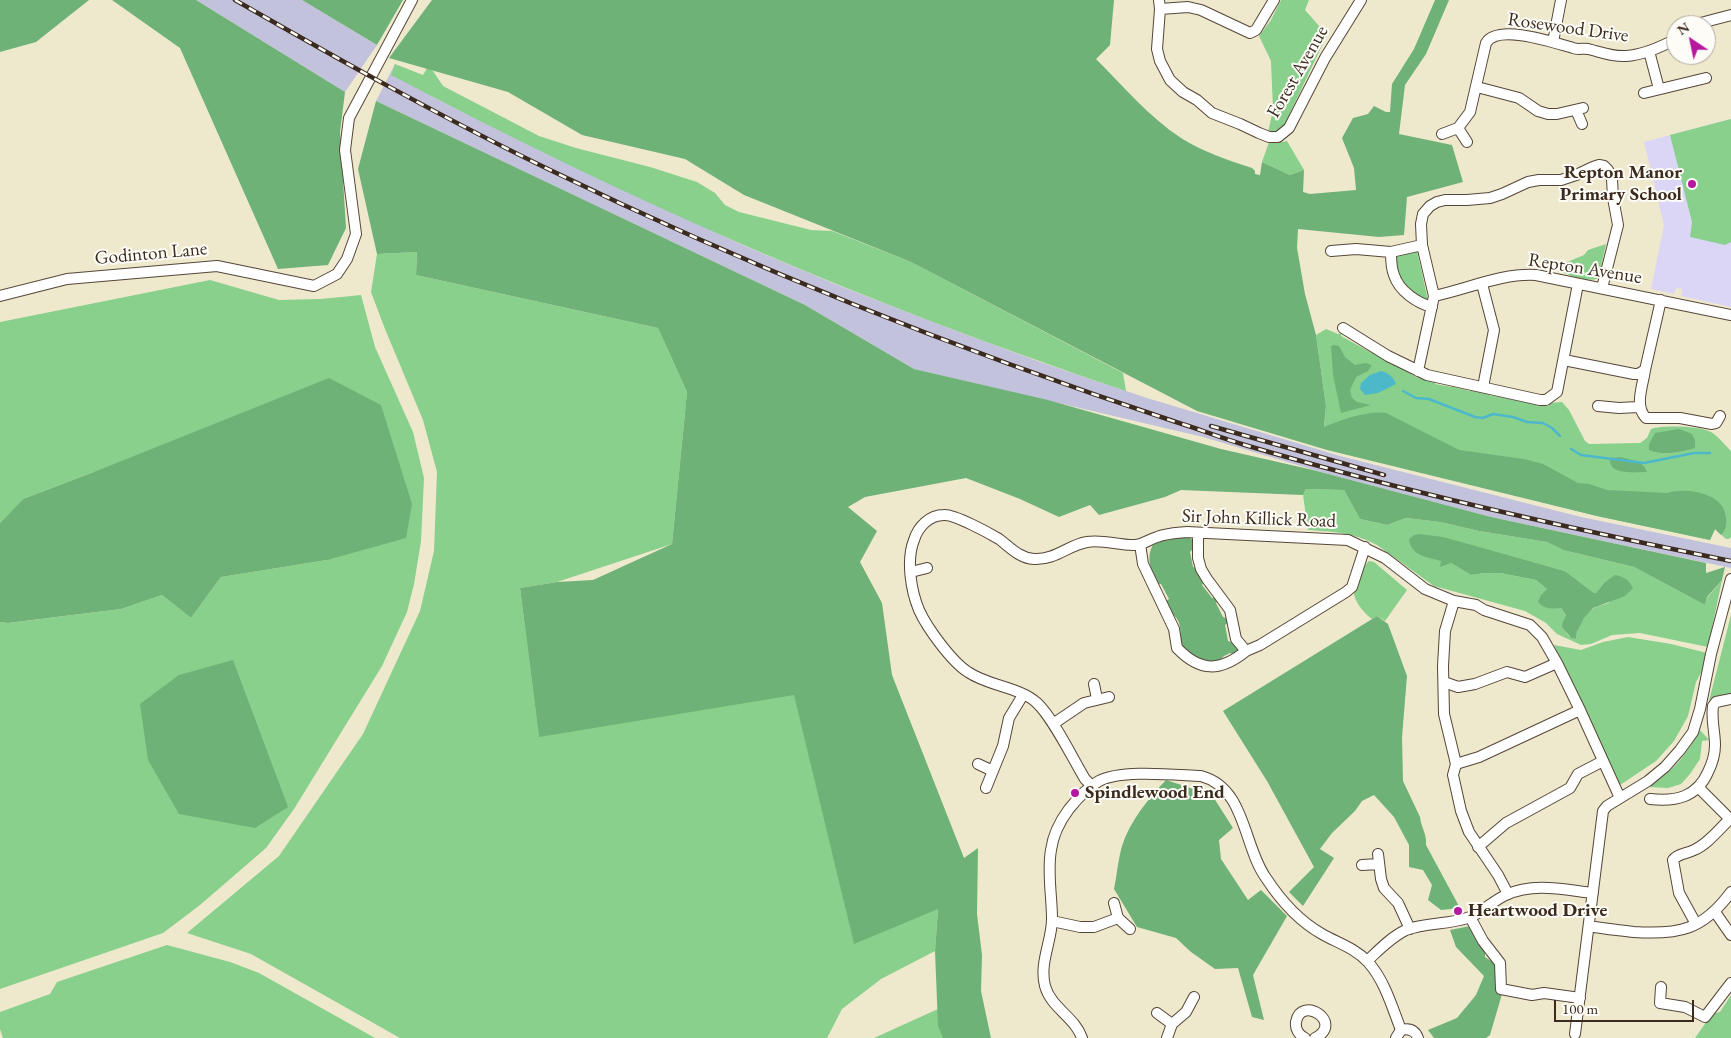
<!DOCTYPE html>
<style>
body{margin:0}
#map{position:relative;width:1731px;height:1038px;overflow:hidden;background:#eee8cd;font-family:"EB Garamond",serif}
canvas{display:block}
.north{position:absolute;left:1666px;top:15px;width:50px;height:50px;box-sizing:border-box;background:#fdfcf7;border:1px solid #afa8a0;border-radius:50%;rotate:326deg;font-size:14px;font-weight:700;line-height:20px;text-align:center;color:#3b2a1e}
.north::after{content:'';display:block;margin:auto;width:18px;height:22px;background:#b5179e;clip-path:polygon(50% 0,100% 100%,50% 72%,0 100%)}
.scale{position:absolute;left:1554px;top:1000px;width:140px;height:22px;box-sizing:border-box;border:2px solid #3b2a1e;border-top:0;padding-left:6px;font-size:15px;line-height:18px;white-space:nowrap;color:#3b2a1e;-webkit-text-stroke:4px #fdfcf7;paint-order:stroke}
</style>
<div id="map">
<canvas width="1731" height="1038"></canvas>
<div class="north">N</div>
<div class="scale">100 m</div>
</div>
<script>
const g = document.querySelector('canvas').getContext('2d');
g.lineJoin = 'round';
function fill(path, color) {
  g.fillStyle = color;
  g.fill(path, 'evenodd');
}
function trace(path, color, width, dash) {
  g.strokeStyle = color;
  g.lineWidth = width;
  g.lineCap = dash ? 'butt' : 'round';
  g.setLineDash(dash || []);
  g.stroke(path);
}
function label(font, color, halo, rows, align = 'center') {
  g.font = font + ' "EB Garamond",serif';
  g.lineWidth = 4;
  g.setLineDash([]);
  g.textBaseline = 'middle';
  g.strokeStyle = halo;
  g.fillStyle = color;
  for (const [text, x, y, turn = 0] of rows) {
    g.save();
    g.translate(x, y);
    g.rotate((+turn || 0) * Math.PI / 180);
    g.textAlign = isNaN(turn) ? turn : align;
    if (halo) g.strokeText(text, 0, 0);
    g.fillText(text, 0, 0);
    g.restore();
  }
}
const built = new Path2D(`
 M1731,119V307L1681,296L1682,289L1676,288L1674,294L1651,289L1664,225L1644,142Z`);
const industrial = new Path2D(`
 M196,0H302L377,45L345,92Z
 M395,64L433,97L556,158L745,246L840,286L946,327L1043,363L1147,398L1340,456L1581,517L1731,548V568L1491,517L1328,474L1203,437L914,369L805,305L376,101Z`);
const green = new Path2D(`
 M1281,0H1309L1305,10L1327,35L1290,113C1290,125 1280,132 1268,133L1273,109L1271,61L1259,36L1271,20Z
 M395,64L423,75L429,65L443,86L539,136L576,148L650,167L697,182L715,193L725,205L739,212L811,230L832,231L911,262L1123,373L1126,391C998,348 871,300 746,246C626,194 507,136 391,75Z
 M1731,119V242L1725,245L1690,237L1692,222L1670,135Z
 M1287,141L1304,170L1290,175L1262,162L1269,142L1277,143Z
 M1606,244L1599,276L1597,279C1588,281 1575,278 1567,274C1562,272 1561,270 1556,269L1558,266L1584,255L1588,250Z
 M1413,250L1417,251L1427,296V301C1413,296 1397,282 1395,266C1395,262 1396,258 1396,254Z
 M417,252L416,275L658,328L687,392L672,544L557,582L520,588L539,736L795,694L854,943L938,908L935,951L881,979L842,1009L827,1038H400L251,954L187,933L279,856L363,734L420,611L434,551L437,472L423,420L385,329L371,292L377,254Z
 M210,280L279,300L321,299L361,295L375,347L413,432L424,478L421,541L414,584L407,612L382,666L294,809L266,848L200,905L163,933L0,989V622L9,623L121,609L162,595L191,618L221,577L327,560L94,472L23,499L0,523V322Z
 M1326,329L1338,334L1342,333L1341,336L1372,353L1374,350L1378,355L1416,377L1436,381L1435,384L1452,387L1453,385H1454V387L1470,391L1471,389L1489,392V395L1530,403H1540L1539,406H1549V403L1562,402L1569,410L1585,441L1589,444L1640,443L1647,438L1651,429C1664,425 1699,426 1711,432C1718,436 1725,445 1731,451V537L1729,539H1726L1715,529L1710,540L1597,516L1404,468L1324,428L1326,406L1316,335Z
 M1306,489L1344,490L1360,519L1387,525L1406,518L1440,522L1479,531L1547,542L1563,550L1634,567L1705,605L1707,598L1722,580L1708,647L1640,633L1612,635L1591,644L1581,645L1557,634L1546,623L1525,611L1434,586L1377,545C1352,532 1335,532 1308,530L1303,495ZM1510,556L1565,571L1594,593H1596L1604,583L1609,603C1604,604 1598,606 1594,608C1584,614 1577,628 1576,639C1566,638 1565,630 1563,621L1566,615L1547,589L1536,580L1500,573H1485L1471,575L1451,563L1441,561Z
 M1369,561L1374,562L1407,590L1385,621L1377,616L1372,619C1365,614 1354,601 1354,593C1353,585 1363,566 1369,561Z
 M1731,615V697L1709,701Z
 M1628,637L1671,644L1711,654L1696,682L1688,716L1674,741L1656,761L1620,785L1554,645L1581,650L1603,642Z
 M1700,730L1709,740L1702,741L1700,759L1690,774L1681,784L1668,788L1648,787C1673,772 1686,755 1700,730Z
 M167,945L230,962L259,973L375,1038H3L0,1029V1012L50,994L57,982Z
 M1731,995V1038H1695L1712,1014L1720,1012Z
 M938,1009L946,1038H874Z`);
const forest = new Path2D(`
 M0,0H89L36,42L0,52Z
 M112,0H196L345,92L340,132L346,228L328,265L278,269L180,48Z
 M302,0H403L377,45Z
 M432,0H1114L1110,45L1096,59C1123,86 1149,117 1181,138C1203,152 1228,160 1252,168L1255,171V174L1260,175L1262,162L1290,175L1304,170L1303,192L1310,194L1356,190L1354,168L1342,138L1353,118L1368,114L1374,106L1386,112H1390L1392,84L1414,49L1435,0H1449L1426,54L1405,85L1399,134L1452,145L1463,182L1407,197L1404,235L1379,237L1298,229L1297,248L1305,294L1316,335L1326,406L1324,427C1340,420 1369,410 1386,413L1459,450L1524,459L1543,464L1578,483L1589,484L1607,490L1667,493C1683,488 1711,491 1722,506C1724,509 1725,513 1726,517C1727,523 1726,530 1721,535L1715,529L1710,540L1597,516L1327,450L1197,411L911,262L744,195L685,159L582,135L508,92L389,58Z
 M376,101L805,305L914,369L1048,400L1221,449L1313,470L1491,517L1706,563V573L1725,567L1722,580L1707,597L1705,605L1634,567L1563,550L1547,542L1479,531L1440,522L1406,518L1387,525L1360,519L1344,490L1306,489L1303,495L1181,490L1165,497L1099,515L1090,505L1059,517L1020,499L966,478L865,497L848,507L877,531L860,562L882,603L892,675L964,858L978,848L977,914L982,955L981,991L991,1038H943L938,1026L935,951L938,909L854,944L794,695L539,737L520,588L557,582L593,580L672,544L687,392L658,328L416,275L417,252L377,254L358,169Z
 M1334,345L1339,346L1345,357L1355,365L1366,363L1372,365L1368,371L1356,377L1350,390L1352,398L1357,402L1371,405L1341,413L1333,375L1331,346Z
 M329,378L381,405L412,504L406,538L327,560L221,577L191,618L162,595L121,609L8,623L0,622V523L23,499L94,472Z
 M1679,429L1692,434L1695,440V448C1681,452 1663,456 1649,450V444L1655,433Z
 M1621,457C1632,461 1643,460 1647,472C1635,472 1608,476 1610,458Z
 M1419,534L1443,537L1565,571L1594,593H1596L1604,583L1615,575C1625,577 1629,580 1633,588L1625,596L1593,608L1584,618L1577,632L1576,639L1571,638L1562,627L1563,621L1566,615L1561,608C1553,609 1544,609 1538,602L1541,595L1547,589L1536,580L1500,573H1485L1471,575L1451,563L1440,567L1441,561C1427,557 1411,556 1409,539L1414,535Z
 M1186,535L1193,540V549L1190,552L1193,567L1198,569L1204,581L1202,585L1212,598L1217,597L1219,599L1216,603L1223,617L1228,619L1229,622L1225,625L1228,641L1234,643L1238,650L1235,655L1230,653L1224,656L1218,662H1204L1187,651L1181,645C1180,633 1183,619 1170,613L1166,601L1169,599L1161,584H1158C1150,569 1145,557 1155,541Z
 M1377,616L1388,624L1407,676L1402,737L1403,781L1420,817C1421,828 1427,833 1426,845L1460,908L1441,910L1428,900L1432,885L1423,870L1409,867V845L1394,817L1374,795L1362,801L1355,811L1332,833L1320,849L1334,858L1303,906L1289,892L1314,867L1267,781L1223,711Z
 M233,660L288,807L255,828L179,814L148,760L140,704L179,675Z
 M1166,780L1212,795L1233,828L1219,840L1221,859L1248,900L1261,890L1287,916L1253,975L1264,1020L1252,1017L1238,968L1215,969L1191,952L1176,938L1137,927L1114,889C1117,875 1118,860 1122,846C1130,821 1148,799 1166,780Z
 M1470,926L1485,952V957L1496,964V988L1502,994L1490,1035L1486,1038H1434L1428,1030L1457,1018L1476,995L1484,976L1456,947L1450,930Z`);
const water = new Path2D(`
 M1381,371C1389,373 1393,377 1396,384L1378,393L1365,395L1360,389L1361,383L1370,375Z`);
const stream = new Path2D(`
 M1403,391L1416,398L1429,399L1475,417L1483,418L1493,414L1513,417L1527,422L1543,423L1552,428L1560,436
 M1571,449L1581,455L1644,463L1694,453H1710`);
const minor = new Path2D(`
 M1159,0L1160,9L1157,49L1160,61L1170,80L1183,92L1197,100L1212,113L1240,124L1259,133L1269,137H1278L1289,128L1325,58L1361,0
 M1160,9L1188,7L1201,10L1250,33L1256,30L1274,0
 M1693,25L1731,15
 M1553,42L1561,0
 M1649,51L1659,89
 M1477,87L1519,98L1538,111L1548,114H1557L1583,108
 M1644,93L1706,78
 M1576,110L1582,124
 M1458,128L1467,142
 M1442,134L1458,128L1470,112L1486,43C1498,23 1555,43 1573,48C1578,50 1583,48 1588,49C1601,52 1612,57 1626,56C1643,55 1661,47 1676,39
 M1331,251L1356,249L1391,252L1422,245
 M1391,252C1391,260 1391,268 1394,275C1399,291 1417,303 1432,307
 M1482,284L1494,330L1483,387
 M0,296L67,279L217,266L314,286L337,274L347,259L356,234L345,150L349,118L412,0
 M1434,296C1468,289 1501,273 1536,275L1731,315
 M1343,328L1388,356L1427,375L1540,400H1546L1557,392L1578,284
 M1564,360L1634,374H1638L1645,370L1661,300
 M1645,370C1643,385 1634,406 1646,418H1680L1712,424L1716,423L1720,416
 M1418,371L1434,296L1422,245L1421,224L1423,214L1430,206L1437,202L1445,200H1467L1490,198L1502,194L1528,182L1539,180H1561L1576,175L1593,167L1599,165L1604,166L1608,170L1612,179L1613,198L1618,225L1602,288
 M1598,406L1619,408L1639,407
 M1140,544L1143,564L1174,629L1177,648C1200,672 1220,672 1246,651L1236,639L1230,610L1207,579L1201,569L1198,558V533
 M911,572L927,568
 M1454,601L1445,631L1443,666L1444,714L1456,764L1453,775L1461,811L1469,832L1498,875L1508,894
 M1246,651L1260,645L1346,592L1352,587L1365,547
 M1444,682L1458,687L1475,684L1507,672L1525,677L1557,663
 M1094,684L1097,699
 M1053,724L1084,703L1109,697
 M978,764L993,771
 M1456,764L1479,757L1580,710
 M1092,786L1085,779C1073,759 1053,718 1037,703C1020,687 988,686 968,672C952,662 927,628 919,610C911,591 906,560 914,540C918,527 929,515 944,515C954,514 989,533 999,539C1010,547 1019,558 1034,559C1056,560 1068,545 1087,542C1103,539 1120,546 1136,545C1144,544 1150,539 1157,537C1167,533 1177,533 1187,532L1348,540L1385,558L1425,589L1454,601L1476,605L1484,610L1530,625L1542,637L1557,663L1580,710L1620,798
 M986,788L1003,746L1009,718L1023,695
 M1699,788L1731,820
 M1650,799C1676,802 1697,797 1708,772C1712,764 1715,754 1715,745C1715,732 1711,720 1713,706L1716,702L1731,699
 M1478,847L1506,823L1570,788L1578,774L1603,761
 M1378,854L1381,879L1384,888L1398,903L1410,929
 M1362,865L1379,864
 M1114,903L1118,918L1130,929
 M1715,912L1731,935
 M1470,917L1483,941L1500,963L1501,989L1532,995L1544,993L1580,998
 M1052,921L1080,927H1094L1118,918
 M1696,924L1679,893L1673,860C1678,853 1687,854 1694,850C1708,844 1719,829 1730,819
 M1589,926C1604,929 1619,930 1634,932C1679,935 1703,930 1731,892
 M1367,961C1379,950 1391,937 1406,930C1426,922 1450,925 1470,917C1481,913 1494,900 1506,895C1534,882 1565,890 1593,893
 M1661,987L1660,1003L1685,1007L1705,1017L1731,983
 M1157,1013L1172,1024
 M1575,1034L1603,811L1607,806L1648,781L1665,767L1680,750L1693,732L1700,709L1711,654L1731,579
 M1082,1038C1075,1017 1051,1008 1045,986C1039,963 1052,941 1052,919C1052,896 1047,872 1051,850C1053,835 1060,821 1069,809C1077,799 1088,787 1099,781C1121,769 1176,775 1201,776C1246,788 1243,846 1266,878C1281,901 1299,921 1322,934C1338,943 1355,948 1368,962C1385,981 1392,1007 1401,1030
 M1167,1038L1172,1024L1186,1012L1194,997
 M1305,1038C1299,1035 1295,1029 1296,1022C1301,994 1345,1023 1315,1038
 M1396,1038L1401,1030C1409,1028 1415,1030 1418,1038`);
const rail = new Path2D(`
 M235,0C338,59 441,117 548,169C751,268 961,351 1176,422C1199,429 1221,438 1245,445C1404,492 1568,528 1731,561
 M1211,426L1384,475`);
const markers = [
 [1692,184,5,"#b5179e"],
 [1075,793,5,"#b5179e"],
 [1458,911,5,"#b5179e"]
];
const streetNames = [
 ["Rosewood Drive",1568,28,8],
 ["Forest Avenue",1298,72,-60],
 ["Godinton Lane",151,254,-5],
 ["Repton Avenue",1585,269,9],
 ["Sir John Killick Road",1259,519,2]
];
const poiNames = [
 ["Repton Manor",1682,173,"right"],
 ["Primary School",1682,195,"right"],
 ["Spindlewood End",1085,793],
 ["Heartwood Drive",1468,911]
];
fill(built, '#dcd6f6');
fill(industrial, '#c2c2dc');
fill(green, '#88d08c');
fill(forest, '#6eb278');
fill(water, '#4eb8cb');
trace(stream, '#4eb8cb', 2.5);
trace(minor, '#564638', 12);
trace(minor, '#fff', 10);
trace(rail, '#3b2a1e', 4.5);
trace(rail, '#fdfcf7', 2.5, [8]);
for (const [x, y, r, color] of markers) {
  const dot = new Path2D();
  dot.arc(x, y, r, 0, 2 * Math.PI);
  g.fillStyle = color;
  g.fill(dot);
  trace(dot, '#fdfcf7', 2);
}
label('19px', '#3b2a1e', '#fdfcf7', streetNames);
label('bold 19px', '#3b2a1e', '#fdfcf7', poiNames, 'left');
</script>
